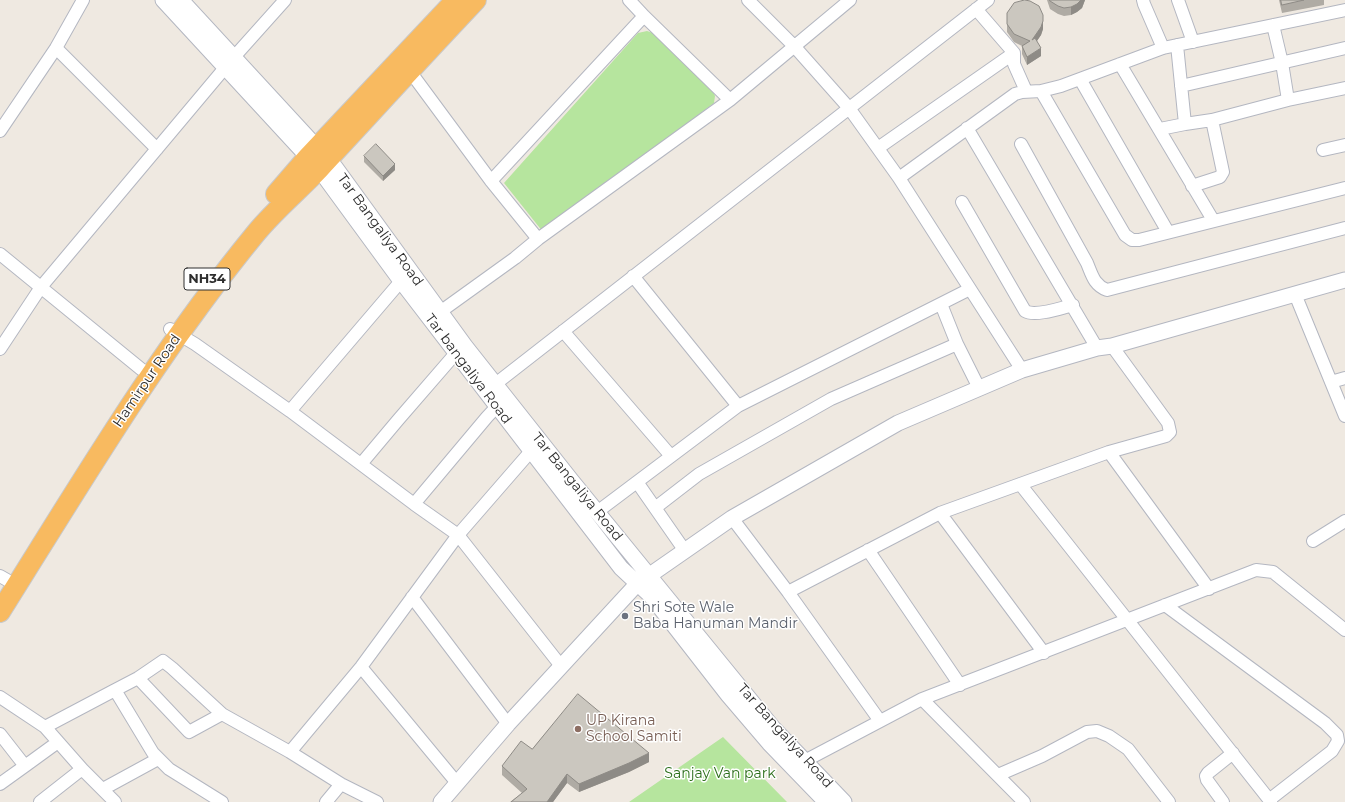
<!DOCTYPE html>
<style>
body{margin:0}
canvas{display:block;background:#efe9e1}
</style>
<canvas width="1345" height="802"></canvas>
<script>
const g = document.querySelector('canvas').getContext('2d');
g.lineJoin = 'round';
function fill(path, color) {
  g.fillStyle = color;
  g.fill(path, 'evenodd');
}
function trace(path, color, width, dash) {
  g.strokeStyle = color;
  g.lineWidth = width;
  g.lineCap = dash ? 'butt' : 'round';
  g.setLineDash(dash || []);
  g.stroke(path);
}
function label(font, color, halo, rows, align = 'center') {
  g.font = font + ' Montserrat,sans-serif';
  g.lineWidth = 3;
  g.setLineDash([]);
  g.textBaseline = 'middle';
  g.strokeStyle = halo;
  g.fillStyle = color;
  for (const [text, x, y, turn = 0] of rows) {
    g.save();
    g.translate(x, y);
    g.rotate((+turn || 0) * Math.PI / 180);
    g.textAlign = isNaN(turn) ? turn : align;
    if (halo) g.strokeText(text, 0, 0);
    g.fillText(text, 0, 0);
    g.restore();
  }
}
const green = new Path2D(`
 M647,31L653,33L713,91L715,96L714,103L543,232L504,183L638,33Z
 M723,737L787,802H629Z`);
const minor = new Path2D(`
 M629,0L644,16L730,100
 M748,0L794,46L849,108L899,178L1022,370
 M1143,0L1144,4L1163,48
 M1178,0L1193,42
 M976,9L1014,53V64L1026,91
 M1273,25L1282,63L1288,100
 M1177,45L1185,124
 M56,48L157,149
 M1120,64L1213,220
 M409,70L491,181L538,239
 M1080,79L1168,232
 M1181,86L1345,48
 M1041,91L1125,235L1132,240H1139L1345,188
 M967,128L1097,348
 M1160,129L1185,124L1212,120L1288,100L1345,88
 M0,131L56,48L83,0
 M1021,144L1087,263C1092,275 1094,285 1107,290L1345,228
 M878,148L1014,53
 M1323,150L1345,145
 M899,178L1015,94L1022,92L1041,91L1061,86L1163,48L1345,10
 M491,181L644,16
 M1192,186L1220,177L1223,172L1212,120
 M962,202L1025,311C1035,317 1061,308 1073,305
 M0,254L141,369L150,374
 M633,276L738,406
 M1295,294L1345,416
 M941,304L957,344L979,388
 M440,312L515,258L538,239L730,100L850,0
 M170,329L195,344L290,411L414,504L458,535L561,666
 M563,331L671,456
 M0,349L41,287L234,57L285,0
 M1331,382L1345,378
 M489,389L988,0
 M290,411L401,281
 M1109,452L1209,589
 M361,464L398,420L456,353
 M637,482L685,551
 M1020,484L1271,802
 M414,504L487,417L503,400
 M655,508L699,474L831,399L957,344
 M597,512L738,406L970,289
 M940,513L1044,653
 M732,518L788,592L880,721
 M1313,541L1345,521
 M868,550L960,685
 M0,576L7,580
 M788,592L940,513L1109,452L1166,436L1170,432L1168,423L1112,346
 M412,597L508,724
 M1165,605L1325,723L1337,735L1338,741L1332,751L1269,800
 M361,667L457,783
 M138,678L189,732L222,714
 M115,690L138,678L163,661L172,668L222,714L290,752
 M0,697L45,727L82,769L40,802
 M922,699L1024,802
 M45,727L115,690L153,753L169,769L222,802
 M0,734L25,766L0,784
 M797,765L922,699L1256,570L1273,572L1345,630
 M25,766L58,742
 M82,769L115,802
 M998,775L1042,756L1087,732L1097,731L1109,736L1128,749L1169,802
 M103,789L158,759
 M326,802L341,784
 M377,802L341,784L290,752L361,667L458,535L531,451
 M1223,802L1207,780L1206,776L1208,773L1233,753`);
const tertiary = new Path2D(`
 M163,0L319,169L401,281L621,568L651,596L728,695L769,743L826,802
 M181,0L335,167L465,346L571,480L774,729L844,802
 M441,802L508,724L637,584L732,518L898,423L1022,370L1097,348L1112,346L1345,280`);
const trunk = new Path2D(`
 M276,194L308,157L456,0
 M0,612C81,483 159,351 256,233C275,210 298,191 319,169C371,113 423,56 476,0`);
const wall = new Path2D(`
 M1047,0H1085L1082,8L1077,12L1071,15L1064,16L1058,14L1050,9Z
 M1279,0H1324V5L1282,13Z
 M1007,13L1043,29L1041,35L1037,41L1041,56L1027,65L1022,54V46L1014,42L1007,32Z
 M364,156L395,170L383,181L364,162Z
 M532,749L649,762L629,772L579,792L567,783L553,802H510L522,793L502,775V766Z`);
const shadedWall = new Path2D(`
 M1081,0H1085L1082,8L1077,12L1071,15V7Z
 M1043,21V29L1041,35L1032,48V40Z
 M1041,48V56L1027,65V57Z
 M395,164V170L383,181V176Z
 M649,753V762L629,772L579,792V784Z
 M567,774V783L553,802H547Z`);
const building = new Path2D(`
 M1025,0L1030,1L1039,6L1043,15V21L1041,27L1032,40L1035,38L1041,48L1027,57L1022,46L1030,41L1014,34L1007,24V13L1014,3Z
 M1050,0H1081L1077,4L1071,7L1064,8L1058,6L1050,1Z
 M1281,0H1304L1282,5Z
 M376,144L395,164L383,176L364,156Z
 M578,694L649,753L629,763L579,784L567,774L547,802H511L527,789L502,766L521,741L532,749Z`);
const markers = [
 [625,616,4,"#6b7280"],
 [578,729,4,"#8d6e63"]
];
const shields = [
 [207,279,46]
];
const shieldNames = [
 ["NH34",207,279]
];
const streetNames = [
 ["Tar Bangaliya Road",380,230,54],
 ["Tar bangaliya Road",468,369,53],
 ["Hamirpur Road",147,381,-56],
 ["Tar Bangaliya Road",577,487,51],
 ["Tar Bangaliya Road",785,736,48]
];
const worshipNames = [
 ["Shri Sote Wale",633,608],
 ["Baba Hanuman Mandir",633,624]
];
const educationNames = [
 ["UP Kirana",586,721],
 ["School Samiti",586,737]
];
const parkNames = [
 ["Sanjay Van park",720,774]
];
fill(green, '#b6e59e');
trace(minor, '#b4b7c1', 14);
trace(tertiary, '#b4b7c1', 17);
trace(trunk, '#c9c9c9', 22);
trace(minor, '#fff', 12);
trace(tertiary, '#fff', 15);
trace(trunk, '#f8ba60', 20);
fill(wall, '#afaba4');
fill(shadedWall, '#8e8b86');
fill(building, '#cbc7bf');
trace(building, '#8e8b86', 1);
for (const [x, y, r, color] of markers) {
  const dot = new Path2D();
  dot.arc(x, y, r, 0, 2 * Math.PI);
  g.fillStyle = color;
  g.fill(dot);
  trace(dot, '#fff', 1.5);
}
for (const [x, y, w] of shields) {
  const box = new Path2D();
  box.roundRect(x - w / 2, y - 11, w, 22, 3);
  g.fillStyle = '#fff';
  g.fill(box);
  trace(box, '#2e2e2e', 1);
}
label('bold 13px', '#2e2e2e', null, shieldNames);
label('14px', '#2e2e2e', '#fff', streetNames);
label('14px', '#5b616d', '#fff', worshipNames, 'left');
label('14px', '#785e54', '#fff', educationNames, 'left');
label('14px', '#2c6e1b', '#fff', parkNames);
</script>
